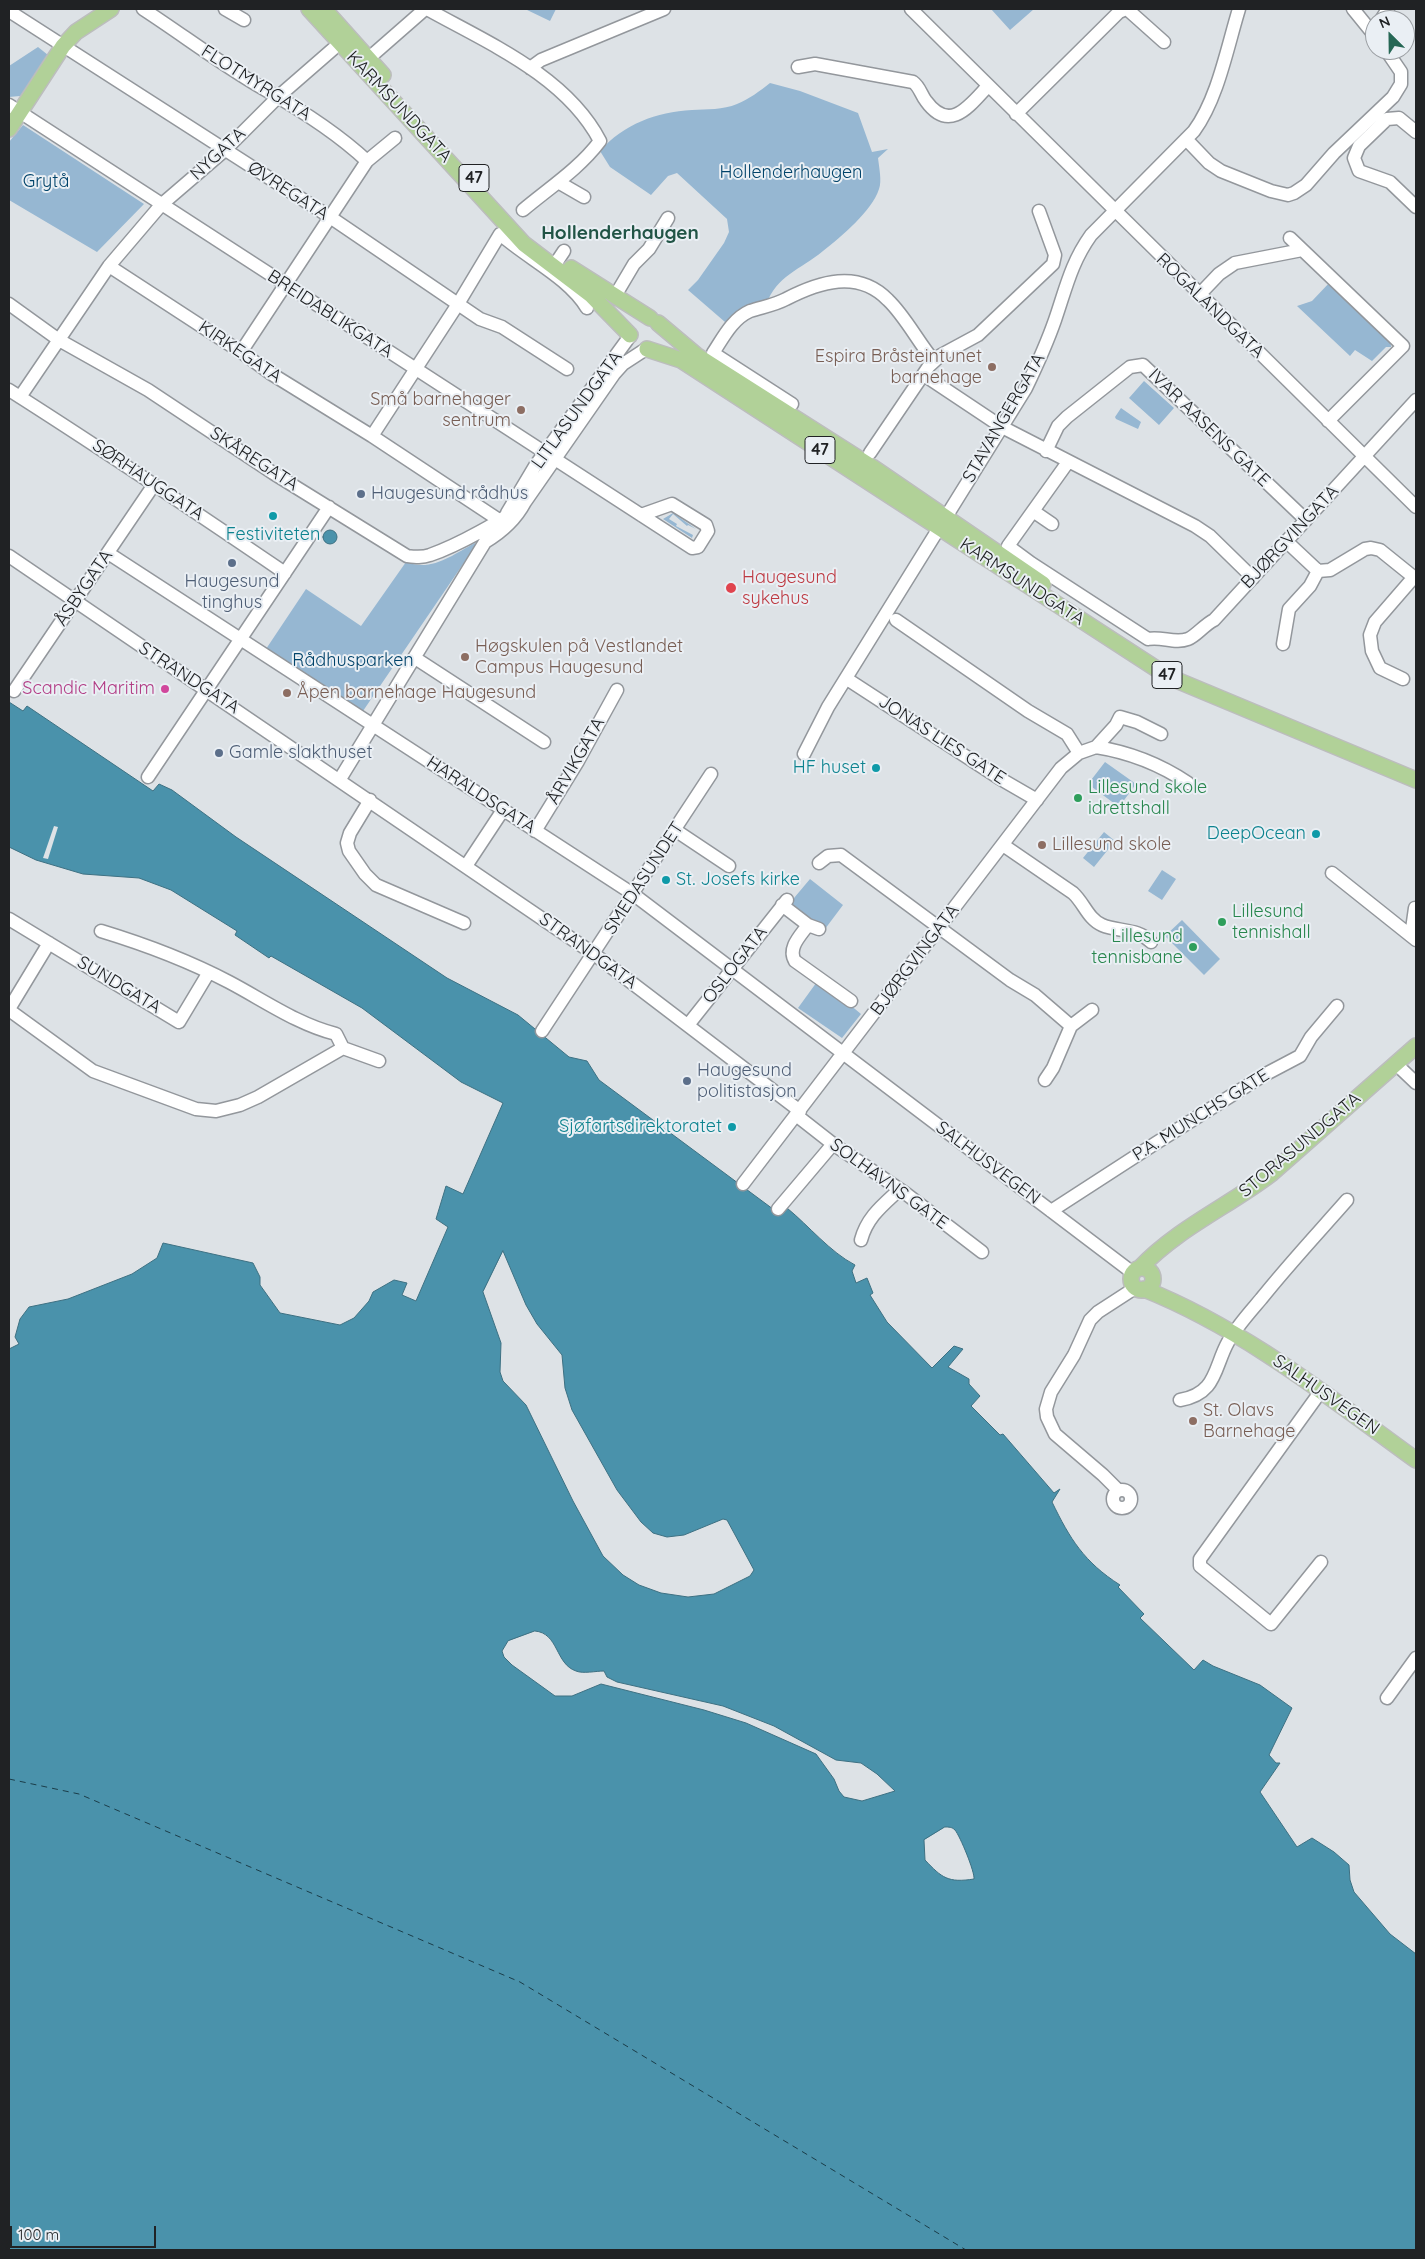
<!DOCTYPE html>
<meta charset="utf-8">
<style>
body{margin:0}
#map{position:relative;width:1425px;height:2259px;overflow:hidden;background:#dde2e6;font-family:Quicksand,sans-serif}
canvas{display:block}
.frame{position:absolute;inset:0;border:10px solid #202224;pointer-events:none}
.north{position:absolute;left:1365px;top:10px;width:50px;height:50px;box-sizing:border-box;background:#eaeff4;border:1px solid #999da1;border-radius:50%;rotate:337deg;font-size:14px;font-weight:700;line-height:20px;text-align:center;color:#202224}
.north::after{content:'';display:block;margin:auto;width:18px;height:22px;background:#266755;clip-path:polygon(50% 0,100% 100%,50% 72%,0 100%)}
.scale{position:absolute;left:10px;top:2226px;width:146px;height:22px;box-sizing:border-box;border:2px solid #202224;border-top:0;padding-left:6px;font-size:15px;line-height:18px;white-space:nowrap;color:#202224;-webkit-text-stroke:4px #eaeff4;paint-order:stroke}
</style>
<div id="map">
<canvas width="1425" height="2259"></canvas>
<div class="frame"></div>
<div class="north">N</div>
<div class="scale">100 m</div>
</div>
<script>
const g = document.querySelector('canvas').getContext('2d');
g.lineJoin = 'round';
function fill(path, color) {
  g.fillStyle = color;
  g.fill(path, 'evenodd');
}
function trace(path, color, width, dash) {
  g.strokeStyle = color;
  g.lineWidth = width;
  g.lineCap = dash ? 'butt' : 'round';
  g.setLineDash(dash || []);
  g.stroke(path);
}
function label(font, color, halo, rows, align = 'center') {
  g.font = font + ' Quicksand,sans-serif';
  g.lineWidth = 4;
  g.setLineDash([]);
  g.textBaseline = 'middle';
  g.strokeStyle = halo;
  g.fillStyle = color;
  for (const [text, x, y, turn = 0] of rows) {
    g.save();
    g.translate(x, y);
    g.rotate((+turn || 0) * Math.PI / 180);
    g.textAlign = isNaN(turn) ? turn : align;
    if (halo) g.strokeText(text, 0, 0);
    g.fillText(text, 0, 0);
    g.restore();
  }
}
const green = new Path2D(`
 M525,9H556L550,21Z
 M991,9H1034L1010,30Z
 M38,47L48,55L25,92L20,96L9,97V66Z
 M770,83L800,91L858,113L872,152L888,149L878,158C879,167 882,181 879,189C872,211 841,237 823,251C800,270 777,275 766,305L749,311L725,322L688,290L698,280L724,243L729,232L727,219L677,173L668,176L651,195L610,167L600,151C624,124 656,112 692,110C707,109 723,110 737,104C749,99 760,91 770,83Z
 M23,125L144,204L97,252L9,200V142Z
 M1331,281L1390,337L1391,347H1386L1372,361L1355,350L1350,356L1297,306L1312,301Z
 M1144,381L1174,408L1159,425L1129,398Z
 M1121,408L1141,422L1138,429L1116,419L1115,417Z
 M673,513L696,529L688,525L687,526L673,514L669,519L677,524L676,526L693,535L692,538L663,519Z
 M475,543L476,545L363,711L266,649L306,589L361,626L406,562C432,572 452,555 475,543Z
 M1105,762L1136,784L1119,807L1088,784Z
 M1104,832L1115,841L1094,867L1083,858Z
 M1162,870L1176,879L1162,900L1148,891Z
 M810,879L843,905L825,929L789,904Z
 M1182,920L1220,959L1204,975L1165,936Z
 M819,979L861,1014L842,1038L798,1008Z`);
const water = new Path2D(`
 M323 537a7 7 0 1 1 14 0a7 7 0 1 1-14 0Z
 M9,702L23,711L27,706L153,791L159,784L172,790L236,837L447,978L518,1015L569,1057L587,1061L599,1080L781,1215L787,1208C809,1226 830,1252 855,1265L852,1271L856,1283L867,1278L873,1293L870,1295L887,1322L932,1368L954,1346L963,1349L948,1367L969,1379V1384L980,1396L971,1406L1000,1435L1003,1434L1054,1493L1060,1489L1052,1502C1070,1539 1084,1562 1120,1585L1118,1587L1144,1614L1140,1618L1194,1670L1203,1660L1213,1666L1260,1685L1292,1708L1269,1755L1276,1763H1280L1260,1792L1297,1847L1312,1838L1334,1852L1349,1865L1350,1880L1354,1892L1390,1934L1416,1954V2250H9V1349L19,1344L15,1337L20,1319L29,1307L68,1299L132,1274L157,1258L163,1243L253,1263L260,1277V1285L280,1313L340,1325L354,1318L369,1301L373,1292L394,1280L407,1283L402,1295L416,1301L448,1227L436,1219L446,1186L463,1194L503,1103L461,1082L362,1008L271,956L269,958L235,935L237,931L171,890L139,878L83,874L36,860L9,847ZM503,1251L526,1305L537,1324L562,1355L565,1388L572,1410L617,1490L641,1522L653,1533L667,1537L684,1535L723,1519L727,1520L754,1570L750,1576L714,1594L688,1597L661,1593L639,1585L623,1575L603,1556L573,1501L526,1405L503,1381L500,1372L501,1343L483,1292ZM535,1631C559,1633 555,1664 576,1671C583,1674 596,1671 604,1671L607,1677L617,1682L723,1706L774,1726L836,1760L861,1763L877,1774L895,1791L862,1801L844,1797L839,1791L834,1779L816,1754L746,1723L704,1710L601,1684L572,1696H555L512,1665L504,1657L502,1651L508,1641ZM945,1827C949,1827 952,1827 955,1830C960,1836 975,1872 974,1879C948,1883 942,1878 925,1860L924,1840Z`);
const pier = new Path2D(`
 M54,826L58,827L48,859L43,858Z`);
const ferry = new Path2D(`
 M9,1779L79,1794L520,1982L966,2250`);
const minor = new Path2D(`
 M143,9C183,35 222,65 264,89C301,110 336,132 367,161
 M225,9L244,20
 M427,9C488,43 566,76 600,141C579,169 549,188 523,210
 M911,9L1416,507
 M1127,9L1164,42
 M1353,9L1375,36
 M9,11L330,217L480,319L502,327L567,369
 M1381,20L1388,9
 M369,58L425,9
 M798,67L815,64L913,82C920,87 921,95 926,101C950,134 970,105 988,86
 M530,68L541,60L664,9
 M9,105L692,548L698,547L708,531L706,525L672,504L641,515
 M1016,114L1119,12L1126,9
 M1416,132L1399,118L1387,119L1359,146L1354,158L1359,171L1390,182L1416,207
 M1186,139L1209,163L1221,171L1271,191L1288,195L1294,193L1306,185L1334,153L1393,97L1401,84V72L1386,50
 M558,182L584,197
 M1290,238L1403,346L1328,421
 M109,266L241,352L270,373L372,436L499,520
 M554,266L564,251
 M618,291L634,264L649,249L668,218
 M1199,295L1219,274L1235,263L1302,250
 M9,304L59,340L148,390L273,473L407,556C415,557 422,558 430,555C456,546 505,520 525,502
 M241,352L367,161L395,138
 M924,375L1002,427L1195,526L1210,536L1253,578
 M9,390C102,449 194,511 285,573
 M20,397L109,266L161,205L225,150L279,96L333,49
 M792,404L713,353C723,338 732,319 750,311C762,307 775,305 786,299C819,282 858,269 888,300C905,316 918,342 934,361
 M372,436L458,304L500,234C528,259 568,277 587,308
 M1046,451L1058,426L1067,417L1130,367L1143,365L1306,520
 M870,453L929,366L941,355L978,335L1053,264L1055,255L1039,211
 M1068,462L1008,546L1031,563L1148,639C1161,636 1175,644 1188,639C1196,636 1204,625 1214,620L1416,400
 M1033,511L1052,524
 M507,513L535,466L630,336
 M1286,541L1318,571L1330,570L1365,549L1371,548L1380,550L1416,579
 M485,542C502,532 516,519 525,502L614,374L623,364L646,349
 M108,553L633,894L1133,1273
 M9,556L594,954L800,1111
 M896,620L1028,711L1067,734L1079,753
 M1283,644L1289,609L1310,586L1318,571
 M415,658L544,742
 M847,679L999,778L1037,800
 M1403,679L1380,668L1372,651L1370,635L1375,622L1414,577
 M14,691L153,486
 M1096,747C1128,752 1161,765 1188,783
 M804,754L828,707L1026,388C1037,365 1047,343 1055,320C1066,288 1071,263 1091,235L1194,131C1218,98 1227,48 1239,9
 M148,777L329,507
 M340,779L485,542L494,524
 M370,800L350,833L347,843L349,851L365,874L376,885L464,923
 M675,830L729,866
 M535,831L578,761L617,690
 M1003,845L1073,893C1084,903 1088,919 1102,925C1118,932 1138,928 1151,942
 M819,863L828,856L841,855L1010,980L1035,995L1071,1026L1092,1010
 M466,866L503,810
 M1332,873L1416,940
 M782,905L808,925L819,929
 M9,919L179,1022L209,972
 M808,925C801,935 787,948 795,961L851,1001
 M101,931C147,945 187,960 229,982C265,1001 297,1024 336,1034L343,1048L379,1061
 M1411,936L1415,908H1416
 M9,1009L49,943
 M9,1010L93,1071L196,1109L216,1111L240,1105L258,1097L343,1048
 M688,1025L787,900
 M542,1031L711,774
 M1396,1064L1416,1083
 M1045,1080L1053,1068L1071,1026
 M796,1115L833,1144L905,1193L982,1252
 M743,1184L1061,768L1079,753L1096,747L1116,725L1120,717L1137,722L1161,734
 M778,1209L833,1144
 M1051,1211L1156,1143L1264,1075L1300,1056L1311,1037L1337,1006
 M861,1240C867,1217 883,1205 899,1190
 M1321,1391L1200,1559V1566L1271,1624L1321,1562
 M1180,1400C1217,1394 1214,1367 1228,1342C1237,1326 1250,1312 1261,1299C1288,1265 1318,1233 1347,1200
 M1113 1499a9 9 0 1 1 18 0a9 9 0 1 1-18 0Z
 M1118,1490L1103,1475L1055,1434L1047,1417L1046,1409L1051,1392L1074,1355L1090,1320L1098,1312L1135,1288
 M1387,1698L1416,1658`);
const major = new Path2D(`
 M309,9L524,244L591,295L630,335
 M324,9L383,75
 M9,129L63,46L76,32L111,9
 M571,268L650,318
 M658,323L696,355L872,467L1043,584
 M647,349L681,360L1169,677L1416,780
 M1140,1268C1178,1228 1229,1206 1272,1173L1416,1046
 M1131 1279a11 11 0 1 1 22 0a11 11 0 1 1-22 0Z
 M1144,1289C1244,1329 1329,1397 1416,1460`);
const markers = [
 [992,367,5,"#8d6e63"],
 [521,410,5,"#8d6e63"],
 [361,494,5,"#5c6f8a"],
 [273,516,5,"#0f9aa8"],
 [232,563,5,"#5c6f8a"],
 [731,588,6,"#e0444e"],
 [465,657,5,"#8d6e63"],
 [165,689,5,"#d1479c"],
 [287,693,5,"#8d6e63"],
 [219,753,5,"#5c6f8a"],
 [876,768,5,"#0f9aa8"],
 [1078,798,5,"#2e9e5b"],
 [1316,834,5,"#0f9aa8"],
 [1042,845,5,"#8d6e63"],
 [666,880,5,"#0f9aa8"],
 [1222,922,5,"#2e9e5b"],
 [1193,947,5,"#2e9e5b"],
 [687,1081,5,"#5c6f8a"],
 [732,1127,5,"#0f9aa8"],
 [1193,1421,5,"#8d6e63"]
];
const shields = [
 [474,178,30],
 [820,450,30],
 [1167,675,30]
];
const shieldNames = [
 ["47",474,178],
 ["47",820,450],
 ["47",1167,675]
];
const streetNames = [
 ["FLOTMYRGATA",256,83,32],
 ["KARMSUNDGATA",399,107,47],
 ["NYGATA",218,154,-43],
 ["ØVREGATA",288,191,33],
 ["ROGALANDGATA",1210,306,44],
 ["BREIDABLIKGATA",330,314,33],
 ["KIRKEGATA",240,352,34],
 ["LITLASUNDGATA",577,410,-54],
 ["STAVANGERGATA",1004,418,-60],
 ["IVAR AASENS GATE",1209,428,44],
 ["SKÅREGATA",254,459,33],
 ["SØRHAUGGATA",148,480,34],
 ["BJØRGVINGATA",1290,537,-47],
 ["KARMSUNDGATA",1022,582,33],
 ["ÅSBYGATA",84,588,-56],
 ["STRANDGATA",189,678,33],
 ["JONAS LIES GATE",942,740,33],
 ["ÅRVIKGATA",576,761,-60],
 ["HARALDSGATA",481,795,33],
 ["SMEDASUNDET",644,878,-57],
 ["STRANDGATA",588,951,36],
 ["BJØRGVINGATA",915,960,-53],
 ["OSLOGATA",735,965,-52],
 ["SUNDGATA",119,985,31],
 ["P.A. MUNCHS GATE",1201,1115,-32],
 ["STORASUNDGATA",1300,1145,-40],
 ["SALHUSVEGEN",988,1163,37],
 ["SOLHAVNS GATE",889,1184,36],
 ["SALHUSVEGEN",1326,1395,35]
];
const parkNames = [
 ["Hollenderhaugen",791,173],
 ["Grytå",46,182],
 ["Rådhusparken",353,661]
];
const educationNames = [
 ["Espira Bråsteintunet",982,357,"right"],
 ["barnehage",982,378,"right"],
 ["Små barnehager",511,400,"right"],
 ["sentrum",511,421,"right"],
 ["Høgskulen på Vestlandet",475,647],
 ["Campus Haugesund",475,668],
 ["Åpen barnehage Haugesund",297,693],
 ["Lillesund skole",1052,845],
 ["St. Olavs",1203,1411],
 ["Barnehage",1203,1432]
];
const serviceNames = [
 ["Haugesund rådhus",371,494],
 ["Haugesund",232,582,"center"],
 ["tinghus",232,603,"center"],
 ["Gamle slakthuset",229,753],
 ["Haugesund",697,1071],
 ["politistasjon",697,1092]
];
const cultureNames = [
 ["Festiviteten",273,535,"center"],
 ["HF huset",866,768],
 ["DeepOcean",1306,834],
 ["St. Josefs kirke",676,880,"left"],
 ["Sjøfartsdirektoratet",722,1127]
];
const healthNames = [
 ["Haugesund",742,578],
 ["sykehus",742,599]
];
const hotelNames = [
 ["Scandic Maritim",155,689]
];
const leisureNames = [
 ["Lillesund skole",1088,788],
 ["idrettshall",1088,809],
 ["Lillesund",1232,912],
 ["tennishall",1232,933],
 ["Lillesund",1183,937,"right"],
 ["tennisbane",1183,958,"right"]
];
const neighbourhoodNames = [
 ["Hollenderhaugen",620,233]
];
fill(green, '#96b7d2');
fill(water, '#4a92ab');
trace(water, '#3d7082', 1);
fill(pier, '#dde2e6');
trace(ferry, '#1b3d49', 1, [6, 5]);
trace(minor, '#93979c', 15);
trace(major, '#bcbdbd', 18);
trace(minor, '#fff', 12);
trace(major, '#b1d198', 15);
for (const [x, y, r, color] of markers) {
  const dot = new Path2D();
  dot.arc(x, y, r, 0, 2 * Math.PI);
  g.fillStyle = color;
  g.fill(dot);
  trace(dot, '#eaeff4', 2);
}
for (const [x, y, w] of shields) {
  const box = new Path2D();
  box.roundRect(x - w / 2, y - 13.5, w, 27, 4);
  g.fillStyle = '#eaeff4';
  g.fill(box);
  trace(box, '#202224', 1);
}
label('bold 16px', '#202224', null, shieldNames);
label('18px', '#202224', '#eaeff4', streetNames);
label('18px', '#00436a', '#eaeff4', parkNames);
label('18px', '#785e54', '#eaeff4', educationNames, 'left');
label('18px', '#4e5e75', '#eaeff4', serviceNames, 'left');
label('18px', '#0d838f', '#eaeff4', cultureNames, 'right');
label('18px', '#be3a42', '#eaeff4', healthNames, 'left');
label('18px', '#b23c85', '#eaeff4', hotelNames, 'right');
label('18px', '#27864d', '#eaeff4', leisureNames, 'left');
label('bold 19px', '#215446', '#eaeff4', neighbourhoodNames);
</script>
